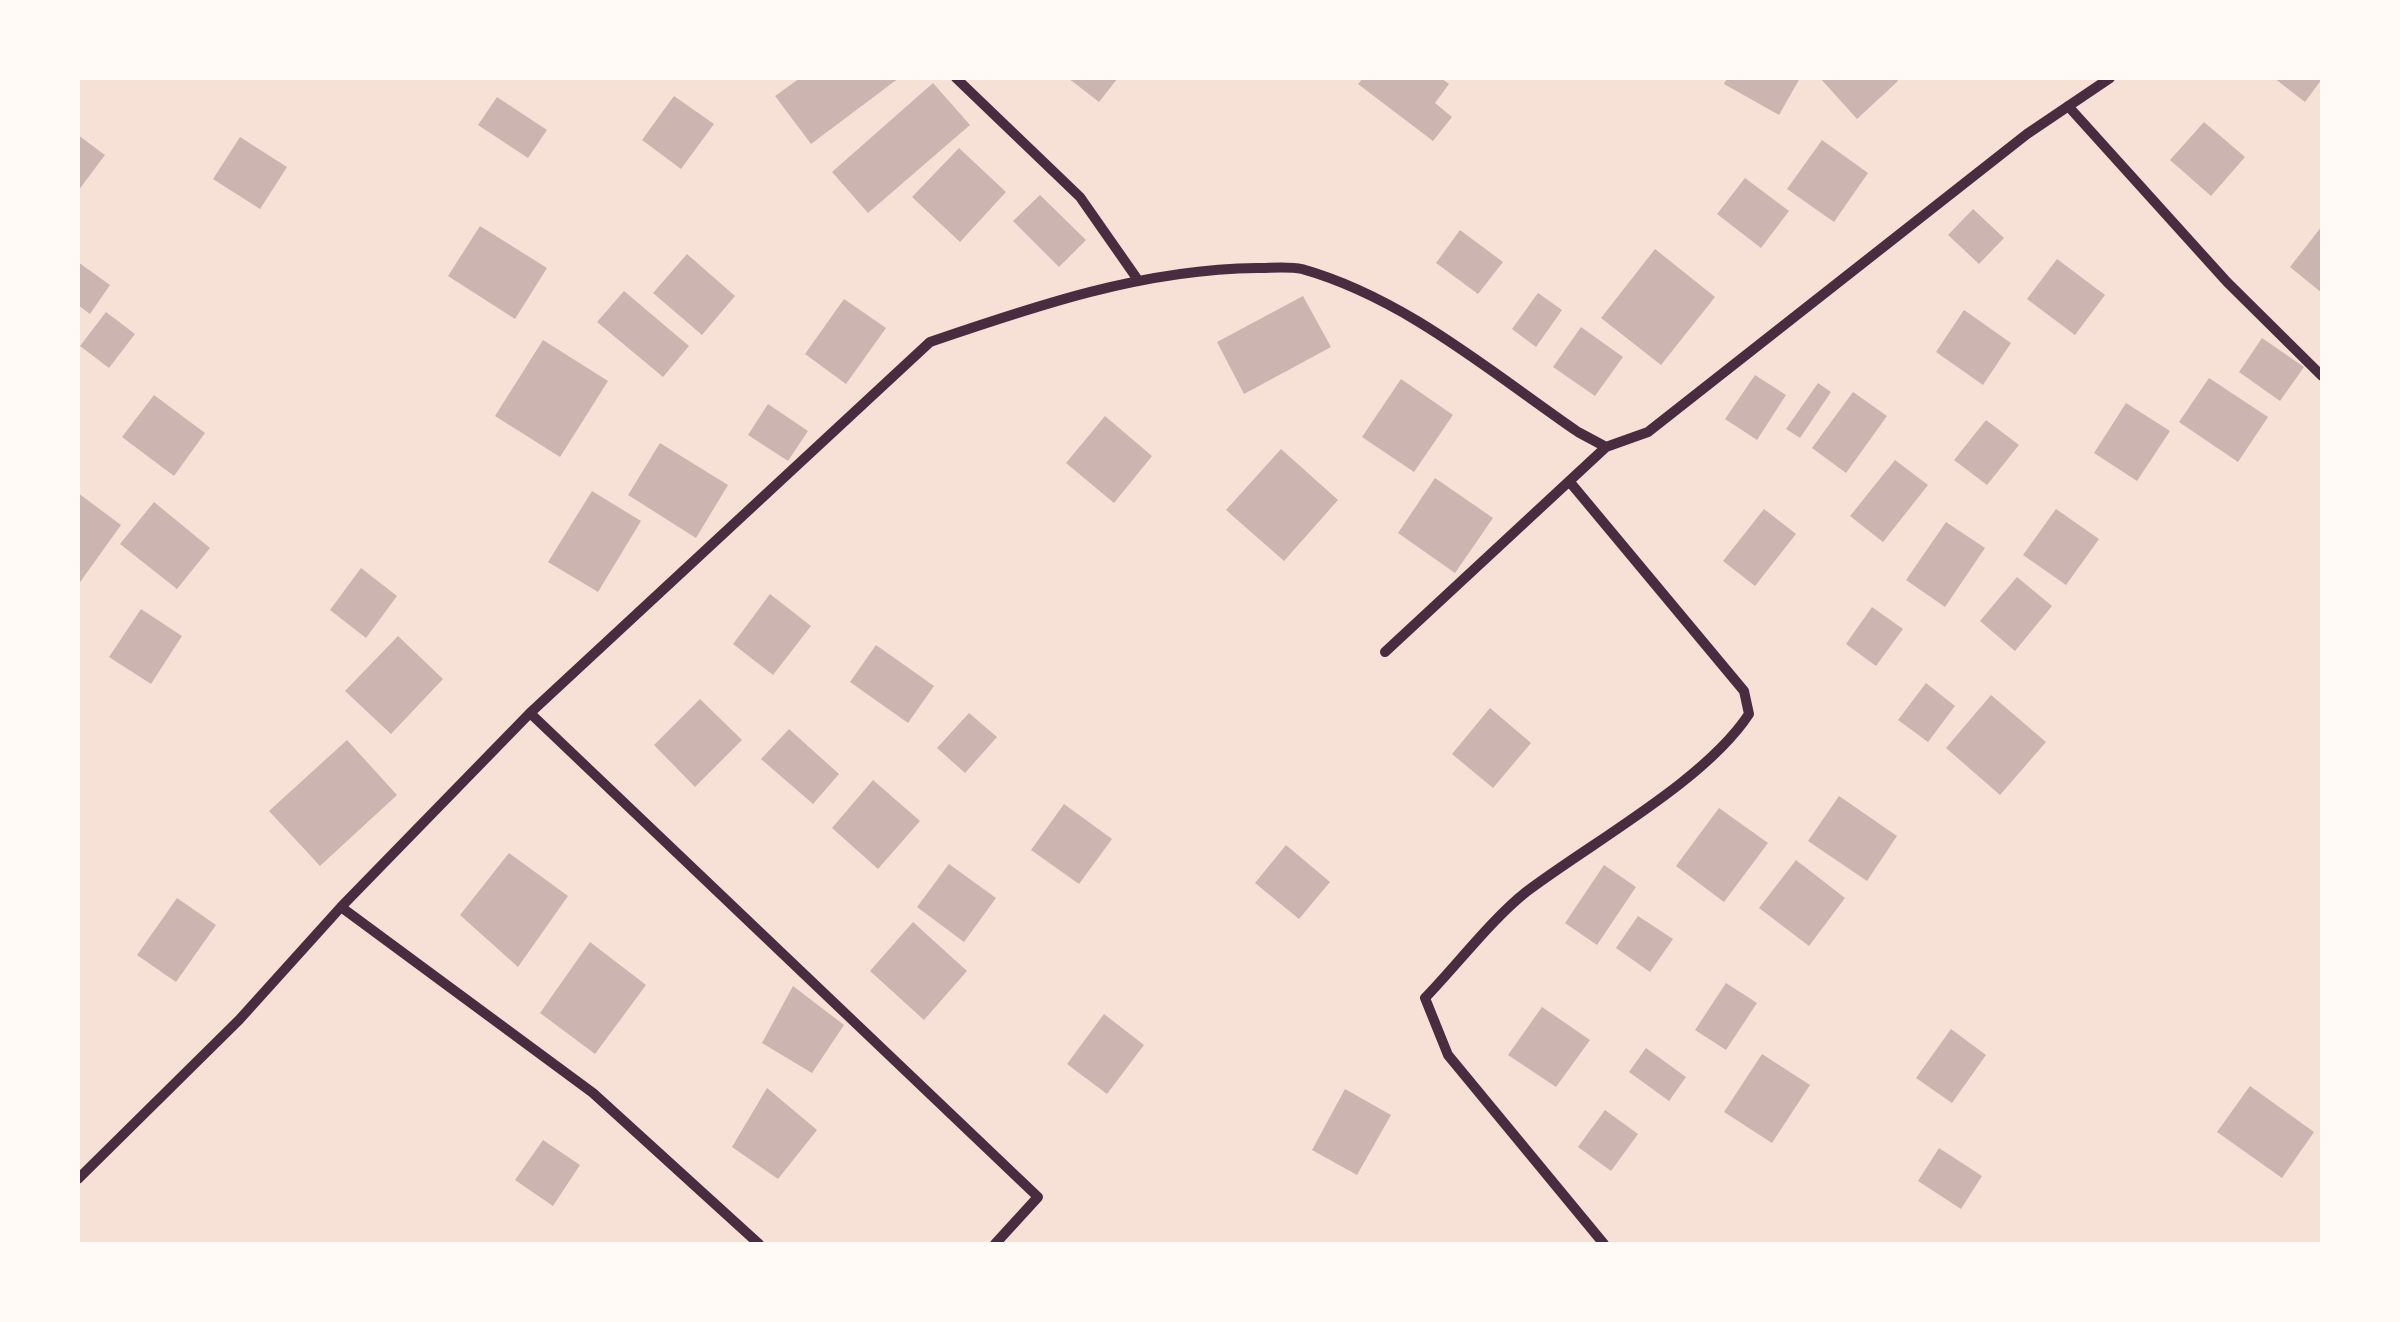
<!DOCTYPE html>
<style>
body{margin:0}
#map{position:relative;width:2400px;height:1322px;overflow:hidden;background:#f7e1d7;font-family:"PT Sans",sans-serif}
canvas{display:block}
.frame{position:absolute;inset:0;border:80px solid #fffaf5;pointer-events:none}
</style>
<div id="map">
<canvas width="2400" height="1322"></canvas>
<div class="frame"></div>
</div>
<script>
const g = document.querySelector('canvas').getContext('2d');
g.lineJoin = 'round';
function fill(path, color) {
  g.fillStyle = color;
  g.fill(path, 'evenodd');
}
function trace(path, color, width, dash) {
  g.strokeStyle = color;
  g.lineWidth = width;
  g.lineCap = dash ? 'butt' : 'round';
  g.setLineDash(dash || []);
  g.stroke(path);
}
const building = new Path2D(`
 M800,78H899L811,144L775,96Z
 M1068,78H1118L1099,102Z
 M1363,78H1441L1449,84L1435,103L1452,117L1433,141L1358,84Z
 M1727,78H1800L1779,115L1724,84Z
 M1820,78H1895L1898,81L1857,119Z
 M2274,78H2322V79L2305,102Z
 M933,83L970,125L868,213L832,172Z
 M674,96L714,124L681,169L642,140Z
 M497,97L547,130L528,158L478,125Z
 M2204,122L2245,157L2211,196L2170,160Z
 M78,135L105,155L78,191Z
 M240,137L287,167L260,209L213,179Z
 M1822,140L1868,173L1834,222L1787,189Z
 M959,148L1006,192L960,242L912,197Z
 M1745,178L1789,211L1761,248L1717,214Z
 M1040,195L1086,240L1059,267L1013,221Z
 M1973,209L2004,238L1979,264L1948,235Z
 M480,226L547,268L515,319L448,276Z
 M2322,226V293L2290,267Z
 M1460,230L1503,262L1478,294L1436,263Z
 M1655,249L1715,297L1661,365L1601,318Z
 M687,254L735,296L702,335L653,293Z
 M2057,259L2105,295L2075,335L2027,299Z
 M78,262L110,285L90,314L78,305Z
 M624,291L689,346L663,377L597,322Z
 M1538,293L1562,310L1536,347L1512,329Z
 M1303,296L1331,347L1244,394L1217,342Z
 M844,299L886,328L846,384L805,354Z
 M1964,310L2011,343L1983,385L1936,352Z
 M106,312L135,334L109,368L80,346Z
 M1581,327L1623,357L1595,396L1553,367Z
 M2262,338L2304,367L2280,401L2239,372Z
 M543,340L608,381L560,457L495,416Z
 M1755,375L1786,395L1757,440L1725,419Z
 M2209,378L2268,417L2238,462L2179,422Z
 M1401,379L1453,415L1414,472L1362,437Z
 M1818,383L1831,392L1800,438L1786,429Z
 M1853,392L1887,416L1846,473L1812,448Z
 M154,395L205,433L174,476L122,437Z
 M2126,403L2170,431L2137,481L2094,453Z
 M768,404L808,431L788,461L748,435Z
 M1105,416L1152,456L1114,503L1066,463Z
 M1986,420L2019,445L1987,485L1954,460Z
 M660,443L728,485L696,538L628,495Z
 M1281,449L1338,500L1284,561L1226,510Z
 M1895,460L1928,485L1883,542L1850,516Z
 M1435,478L1493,518L1455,573L1398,533Z
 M592,491L641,521L598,592L548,562Z
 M78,493L121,525L78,585Z
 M154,502L210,548L177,589L120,544Z
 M1764,509L1796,534L1755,586L1723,561Z
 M2056,509L2099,539L2066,585L2023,555Z
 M1946,522L1985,548L1945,607L1906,580Z
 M361,568L397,596L366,638L330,610Z
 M2017,577L2052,606L2015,651L1980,621Z
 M770,594L811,626L773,675L733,644Z
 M1872,607L1903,629L1876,666L1846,644Z
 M141,609L182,636L151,684L109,657Z
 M398,636L443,679L391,734L345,691Z
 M876,645L934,686L908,723L850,682Z
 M1926,683L1955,706L1928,742L1898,720Z
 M1991,695L2046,742L2000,795L1946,748Z
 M700,699L742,740L695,787L654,745Z
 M1490,708L1531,743L1493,788L1452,754Z
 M969,713L997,737L965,773L937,748Z
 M789,729L839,774L813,804L761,759Z
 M347,740L397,795L320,866L269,811Z
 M873,780L920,821L878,869L832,828Z
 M1839,796L1897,836L1867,881L1808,841Z
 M1064,804L1112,839L1079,884L1031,850Z
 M1719,808L1768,843L1724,902L1676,866Z
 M1286,845L1330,882L1299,919L1255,883Z
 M509,853L568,896L518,967L460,915Z
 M1796,860L1845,898L1809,946L1759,908Z
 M949,864L996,898L964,942L917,907Z
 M1604,865L1636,887L1597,945L1565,923Z
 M177,898L216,925L176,982L137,955Z
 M1638,916L1673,939L1650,972L1616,948Z
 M913,922L967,971L924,1020L870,971Z
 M590,942L646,985L595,1054L540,1013Z
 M1726,983L1757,1003L1726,1050L1695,1030Z
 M793,986L844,1025L812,1073L762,1043Z
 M1542,1007L1590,1040L1556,1087L1508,1055Z
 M1104,1014L1144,1045L1107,1094L1067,1064Z
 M1951,1029L1986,1055L1952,1103L1916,1078Z
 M1646,1048L1686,1077L1669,1101L1629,1072Z
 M1762,1054L1810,1085L1772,1143L1724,1112Z
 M2250,1086L2314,1132L2282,1178L2217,1132Z
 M767,1088L817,1130L778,1179L732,1147Z
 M1345,1089L1391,1115L1357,1175L1312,1150Z
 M1605,1110L1638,1134L1611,1171L1578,1147Z
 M543,1140L580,1165L553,1206L515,1180Z
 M1939,1148L1982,1176L1961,1209L1918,1181Z`);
const minor = new Path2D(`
 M956,78L1080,197L1138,280
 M2068,106L2227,282L2322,376
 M1569,481L1744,691L1749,714C1705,781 1592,842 1526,892C1492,919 1456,966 1425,998L1448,1055L1604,1244
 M1385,652L1606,447
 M530,713L1038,1197L995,1244
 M341,907L593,1093L759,1244
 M78,1179L239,1020L341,907L530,713L930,342C1035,306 1144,269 1257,268C1271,268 1289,266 1302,269C1405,298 1492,373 1578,432L1606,447L1648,432L2027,134L2110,78`);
fill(building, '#ccb4b1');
trace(minor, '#4a2c40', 10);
</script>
